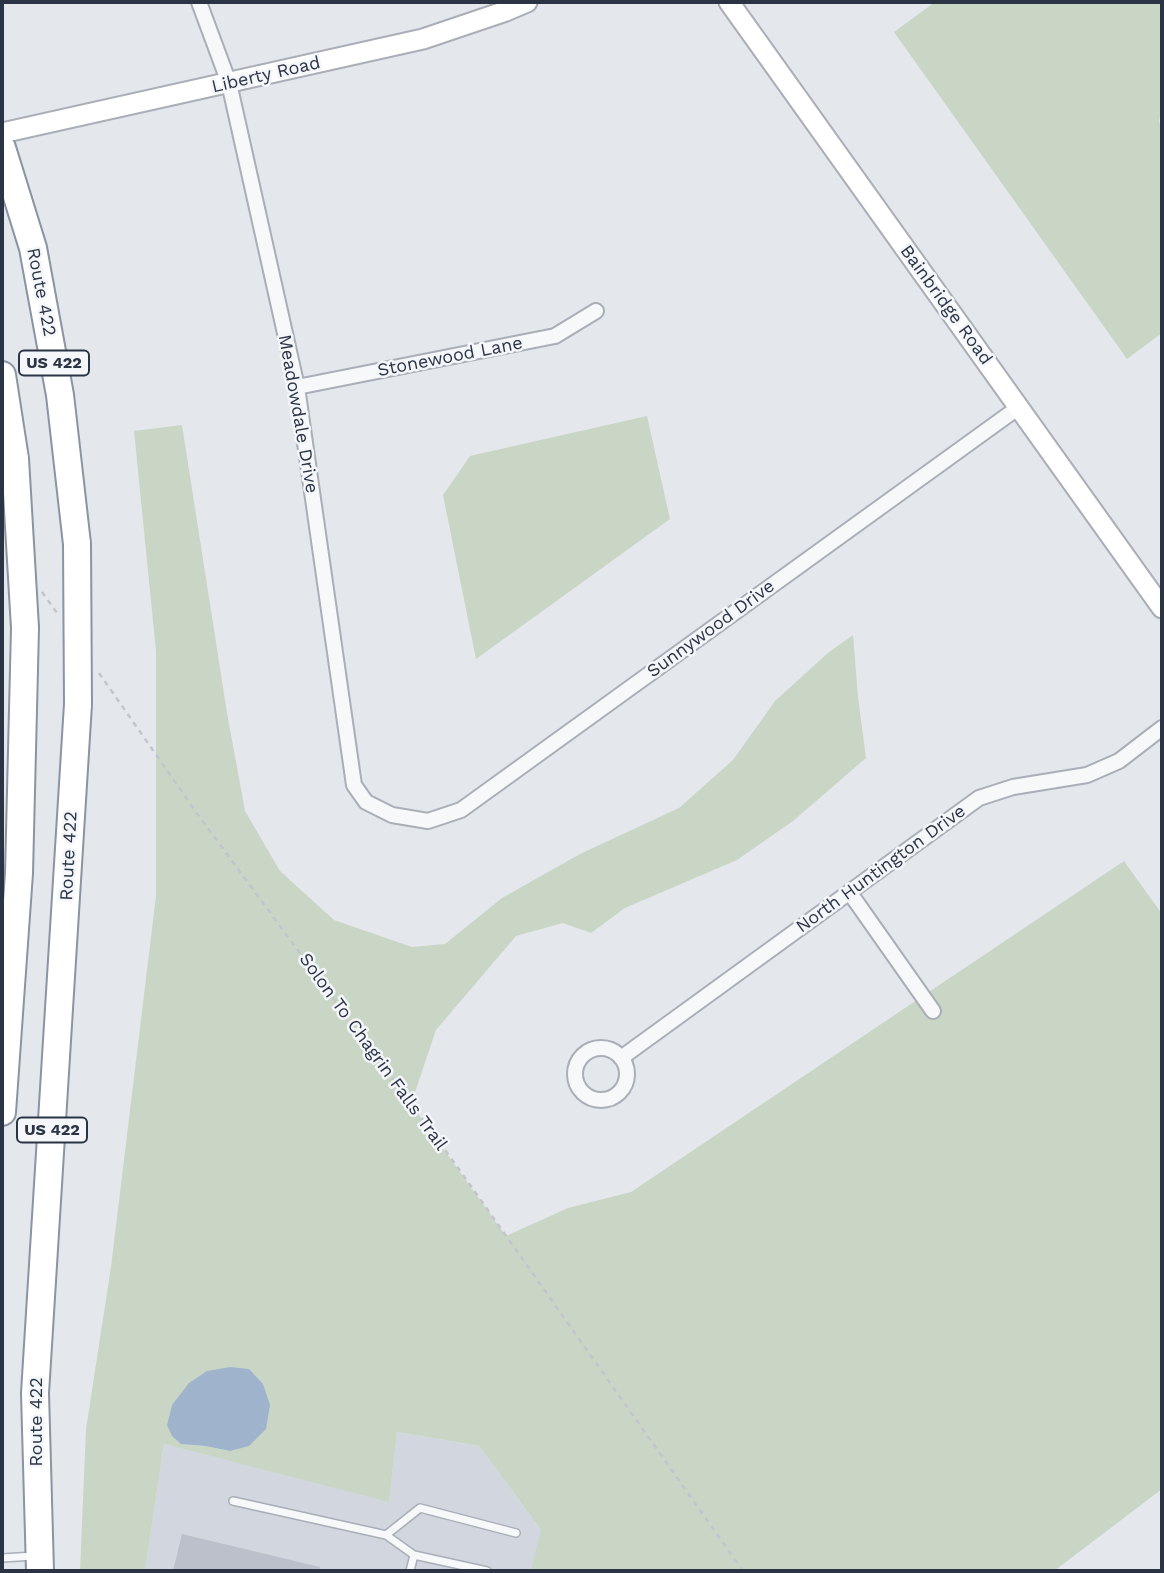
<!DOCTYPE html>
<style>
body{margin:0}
#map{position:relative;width:1164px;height:1573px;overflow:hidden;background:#e4e7ec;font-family:"Work Sans",sans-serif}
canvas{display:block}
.frame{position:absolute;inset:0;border:4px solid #2b3445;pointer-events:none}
</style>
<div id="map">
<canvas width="1164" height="1573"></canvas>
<div class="frame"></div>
</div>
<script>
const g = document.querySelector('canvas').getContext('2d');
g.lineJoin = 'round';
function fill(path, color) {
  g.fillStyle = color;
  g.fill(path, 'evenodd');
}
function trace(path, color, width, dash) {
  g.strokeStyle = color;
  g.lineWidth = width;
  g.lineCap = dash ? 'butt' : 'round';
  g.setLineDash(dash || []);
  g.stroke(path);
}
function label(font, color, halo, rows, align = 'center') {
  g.font = font + ' "Work Sans",sans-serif';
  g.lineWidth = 5;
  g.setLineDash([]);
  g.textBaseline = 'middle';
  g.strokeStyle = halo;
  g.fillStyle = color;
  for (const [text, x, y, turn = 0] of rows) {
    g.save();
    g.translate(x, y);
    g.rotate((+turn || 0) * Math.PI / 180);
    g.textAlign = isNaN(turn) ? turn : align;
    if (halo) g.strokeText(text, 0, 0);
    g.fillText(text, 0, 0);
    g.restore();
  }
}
const built = new Path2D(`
 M397,1432L479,1446L571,1571H145L164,1444L389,1501Z`);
const green = new Path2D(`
 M935,2H1162V104L1159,122L1162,127V333L1127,359L894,32Z
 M647,416L670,519L476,659L443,495L470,456Z
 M182,425L227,713L245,811L280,871L334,920L412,947L445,944L502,898L580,854L679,808L733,760L775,701L829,652L853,635L858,697L866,758L793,821L737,860L625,908L591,933L563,923L516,936L436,1030L411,1104L506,1236L568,1208L631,1192L1124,861L1162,914V1489L1054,1571H531L541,1530L479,1446L397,1432L389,1502L164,1444L145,1571H80L86,1429L111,1267L156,896V651L134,431ZM266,1429L230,1451L205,1446L181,1444Z`);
const water = new Path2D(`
 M230,1367L249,1369L263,1384L270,1405L266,1429L249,1446L230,1451L205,1446L181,1444L172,1436L167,1425L172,1405L189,1383L207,1371Z`);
const building = new Path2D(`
 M182,1534L320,1567L319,1571H173Z`);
const path = new Path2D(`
 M42,592L57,613
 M99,673L196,812L456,1165L743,1571`);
const lane = new Path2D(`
 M233,1501L386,1535L420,1508L516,1533
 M386,1535L414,1555L410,1571
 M414,1555L487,1571
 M2,1558L34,1556`);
const street = new Path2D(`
 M199,2L229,83L297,387L354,785L366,802L392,815L428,821L461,810L1019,407
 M297,387L555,336L596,311
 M850,893L933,1011
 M575 1074a26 26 0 1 1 52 0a26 26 0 1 1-52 0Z
 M621,1058L979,798L1013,787L1087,775L1119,761L1162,728`);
const secondary = new Path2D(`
 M729,2L1162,608
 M2,133L423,39L506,11L527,2`);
const highway = new Path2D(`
 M2,148L33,248L60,395L77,544
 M2,375L15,459
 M2,1112L19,873L25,628
 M40,1571L35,1393L78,704`);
const highwayBridge = new Path2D(`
 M15,459L25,628
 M77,544L78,704`);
const shields = [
 [54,363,70],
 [52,1130,70]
];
const shieldNames = [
 ["US 422",54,363],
 ["US 422",52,1130]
];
const streetNames = [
 ["Liberty Road",266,75,-13],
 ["Route 422",41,292,79],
 ["Bainbridge Road",946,305,54],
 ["Stonewood Lane",450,357,-11],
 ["Meadowdale Drive",298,414,80],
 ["Sunnywood Drive",711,629,-36],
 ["Route 422",69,856,-87],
 ["North Huntington Drive",881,869,-36],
 ["Solon To Chagrin Falls Trail",373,1052,54],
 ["Route 422",37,1422,-90]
];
fill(built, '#d2d6de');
fill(green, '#c9d6c5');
fill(water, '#9fb4cc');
fill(building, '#bbc0ca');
trace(lane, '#a9aeb7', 10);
trace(street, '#a9aeb7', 18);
trace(secondary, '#a9aeb7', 23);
trace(highway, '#8b94a3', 30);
trace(path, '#c2c5cb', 2.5, [5, 5]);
trace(lane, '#f7f8fa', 7);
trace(street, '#f7f8fa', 14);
trace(secondary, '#fff', 19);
trace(highway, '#fff', 26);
trace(highwayBridge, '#8b94a3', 30, []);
trace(highwayBridge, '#fff', 26);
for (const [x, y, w] of shields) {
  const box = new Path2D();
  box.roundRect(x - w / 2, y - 12.5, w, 25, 5);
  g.fillStyle = '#f4f6f9';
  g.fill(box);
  trace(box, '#2b3445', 2);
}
label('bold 16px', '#2b3445', null, shieldNames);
label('18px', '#2b3445', '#f4f6f9', streetNames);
</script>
